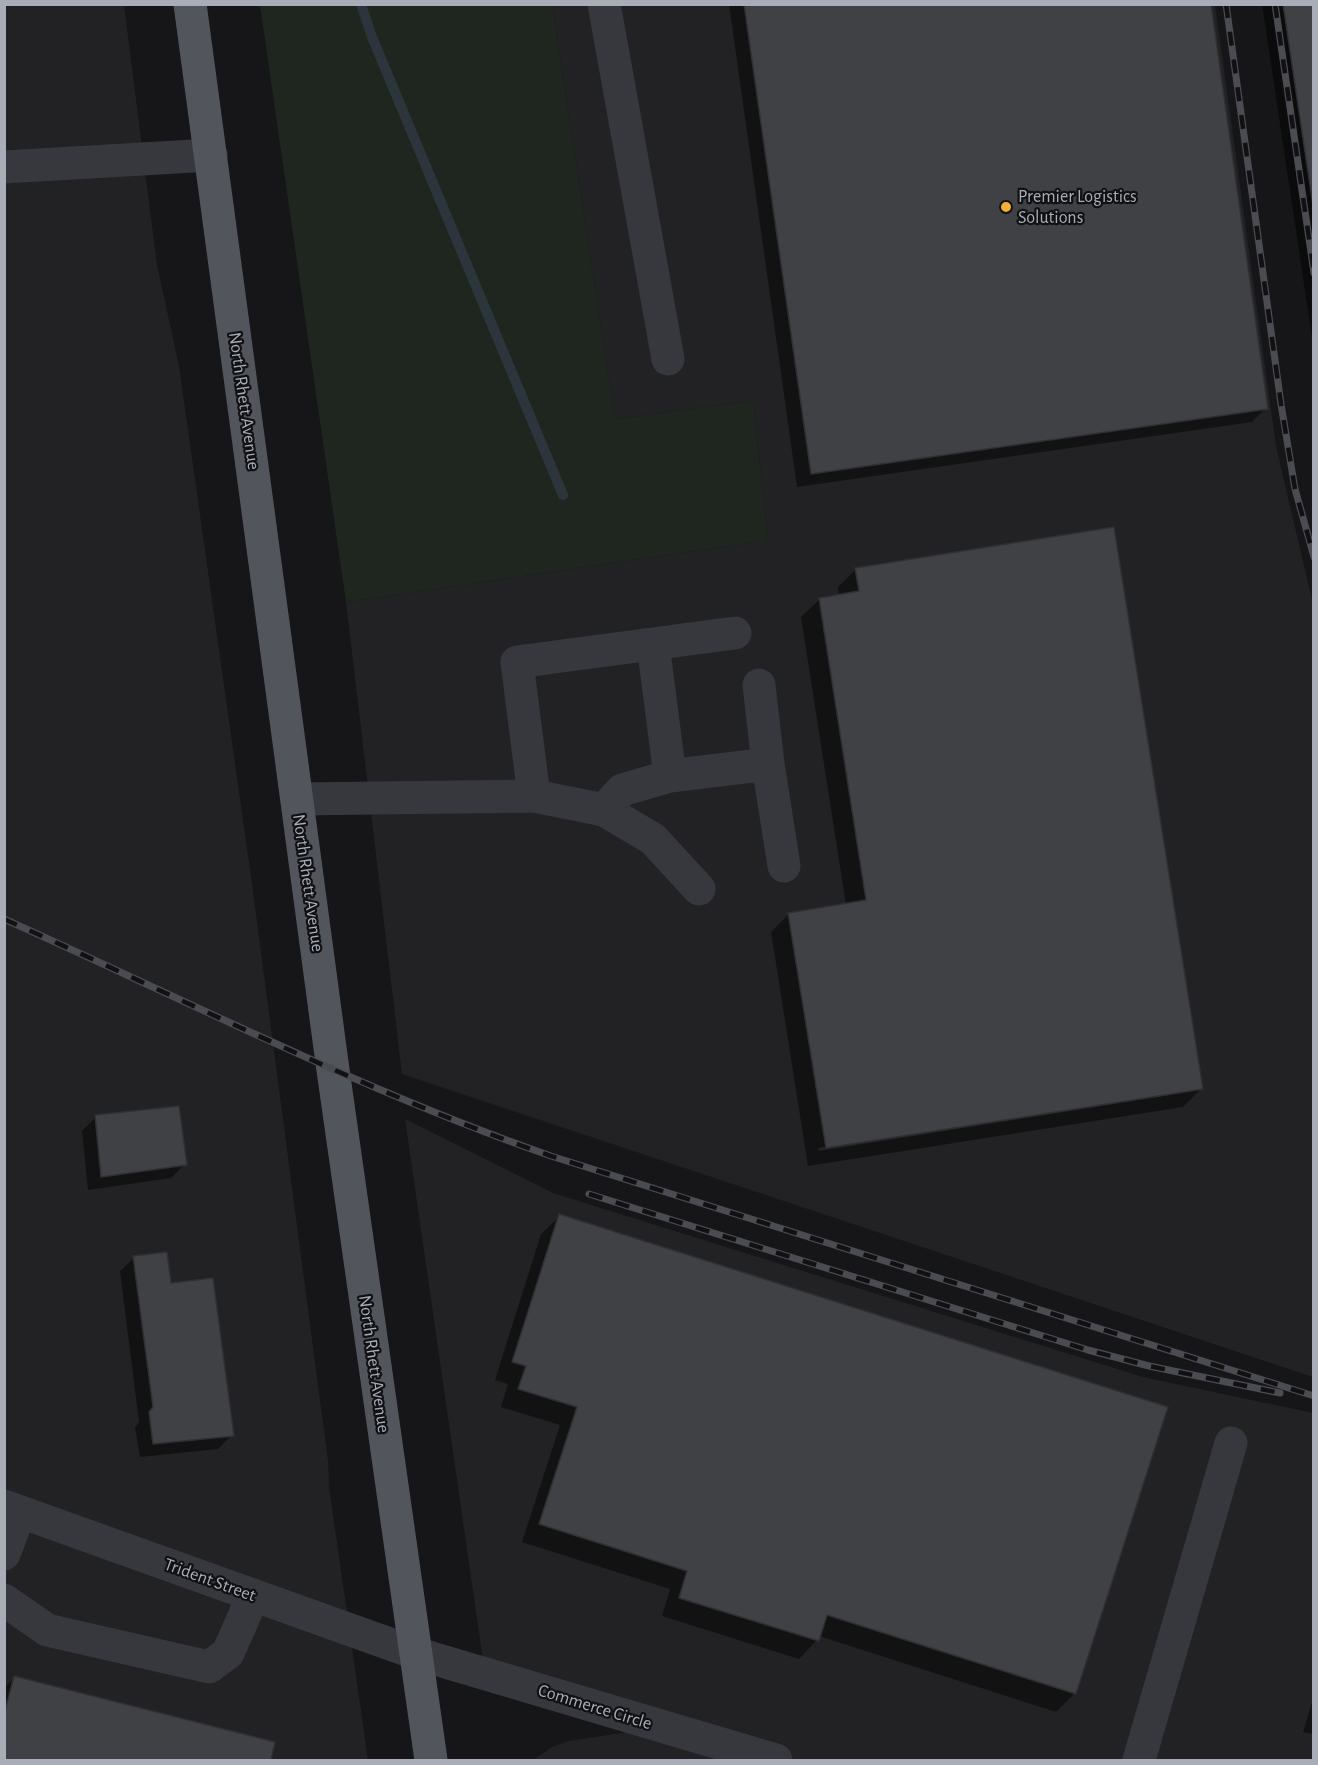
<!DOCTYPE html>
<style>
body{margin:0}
#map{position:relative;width:1318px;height:1765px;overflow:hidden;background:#161618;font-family:"Alegreya Sans",sans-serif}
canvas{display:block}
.frame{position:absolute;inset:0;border:6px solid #a8adb8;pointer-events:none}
</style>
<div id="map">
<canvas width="1318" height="1765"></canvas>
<div class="frame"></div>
</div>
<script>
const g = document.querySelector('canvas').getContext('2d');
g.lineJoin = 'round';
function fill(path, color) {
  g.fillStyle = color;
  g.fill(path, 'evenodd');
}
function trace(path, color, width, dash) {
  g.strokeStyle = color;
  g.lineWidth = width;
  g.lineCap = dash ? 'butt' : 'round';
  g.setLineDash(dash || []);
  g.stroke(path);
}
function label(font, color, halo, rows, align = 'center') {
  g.font = font + ' "Alegreya Sans",sans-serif';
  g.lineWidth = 4.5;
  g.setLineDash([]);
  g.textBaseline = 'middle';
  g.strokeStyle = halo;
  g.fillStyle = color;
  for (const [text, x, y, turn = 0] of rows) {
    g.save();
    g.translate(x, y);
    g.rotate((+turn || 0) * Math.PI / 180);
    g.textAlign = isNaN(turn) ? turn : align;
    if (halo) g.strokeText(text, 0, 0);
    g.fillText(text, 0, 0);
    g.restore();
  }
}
const built = new Path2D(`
 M5,5H124L157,265L179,366L252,884L328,1461L329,1487L368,1760H5Z
 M552,5H1215L1276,446L1313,604V1377L402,1074L346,602L768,540L753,401L615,419Z
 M405,1119L553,1193L1143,1377L1313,1413V1760H533L552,1747L569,1741L661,1727L485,1674Z`);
const green = new Path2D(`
 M260,5H552L615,419L753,401L768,540L346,602Z`);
const shadow = new Path2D(`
 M729,4H1209L1266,408L1252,422L797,487Z
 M1262,4H1314V351Z
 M856,569L1202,1088L1183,1107L808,1166L771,932L789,914L846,905L801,617L820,599L839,596L838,587ZM1183,1090V1093L819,1151L818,1148Z
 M96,1117L185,1164L171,1178L88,1190L82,1131Z
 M560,1216L1075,1693L1056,1712L819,1636L817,1640L799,1659L662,1616L670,1589L522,1542L560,1425L501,1407L508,1384L495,1380L541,1234Z
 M134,1258L170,1285L232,1435L218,1449L140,1457L135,1428L139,1422L120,1271Z
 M14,1678L274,1743L270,1760H4V1688Z
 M1314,1696V1734L1303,1732Z`);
const stream = new Path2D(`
 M361,4L372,37L563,495`);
const building = new Path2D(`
 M744,4H1211L1268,409L811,474Z
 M1283,4H1314V212Z
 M1114,527L1203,1089L826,1148L788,913L866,900L819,598L859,591L855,568Z
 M179,1106L187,1165L101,1177L95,1115Z
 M559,1214L1168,1407L1076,1694L827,1615L819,1641L679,1598L687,1571L539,1524L577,1407L518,1389L526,1366L512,1362Z
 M167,1252L171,1283L213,1278L234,1436L153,1444L149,1412L153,1407L133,1256Z
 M14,1676L275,1742L271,1760H4V1715Z`);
const minor = new Path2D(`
 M604,4L668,359
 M4,167L211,155
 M653,644L670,776
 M759,685L768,764
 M534,796L517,662L735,633
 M297,799L534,796L604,810L653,839L699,889
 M604,810L622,790L670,776L768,764L784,866
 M4,1506L415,1653L776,1760
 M4,1554L20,1512
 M4,1600L47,1630L209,1667L228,1653L253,1596
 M1139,1760L1231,1443`);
const major = new Path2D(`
 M190,4L333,1070L431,1760`);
const rail = new Path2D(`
 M1226,4L1281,404L1295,489L1314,557
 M1275,4L1314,273
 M4,919C186,1000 363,1091 551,1156L1314,1396
 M589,1194L1088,1350L1149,1366L1280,1393`);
const markers = [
 [1006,207,6,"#f2b134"]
];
const poiNames = [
 ["Premier Logistics",1018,197],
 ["Solutions",1018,218]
];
const streetNames = [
 ["North Rhett Avenue",244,401,82],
 ["North Rhett Avenue",308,883,82],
 ["North Rhett Avenue",374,1364,82],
 ["Trident Street",210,1580,20],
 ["Commerce Circle",595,1707,17]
];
fill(built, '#222225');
fill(green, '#1e261f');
fill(shadow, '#0007');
trace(stream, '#2c353c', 10);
fill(building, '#404145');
trace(building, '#303034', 1.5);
trace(minor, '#37383d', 33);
trace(major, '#53555c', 33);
trace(rail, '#4a4c52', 7);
trace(rail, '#111113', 4.5, [14]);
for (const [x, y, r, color] of markers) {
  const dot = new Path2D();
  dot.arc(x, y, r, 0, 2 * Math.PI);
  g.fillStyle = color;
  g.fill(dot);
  trace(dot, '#111113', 2);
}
label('18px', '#a8adb8', '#111113', poiNames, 'left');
label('18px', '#a8adb8', '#111113', streetNames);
</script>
